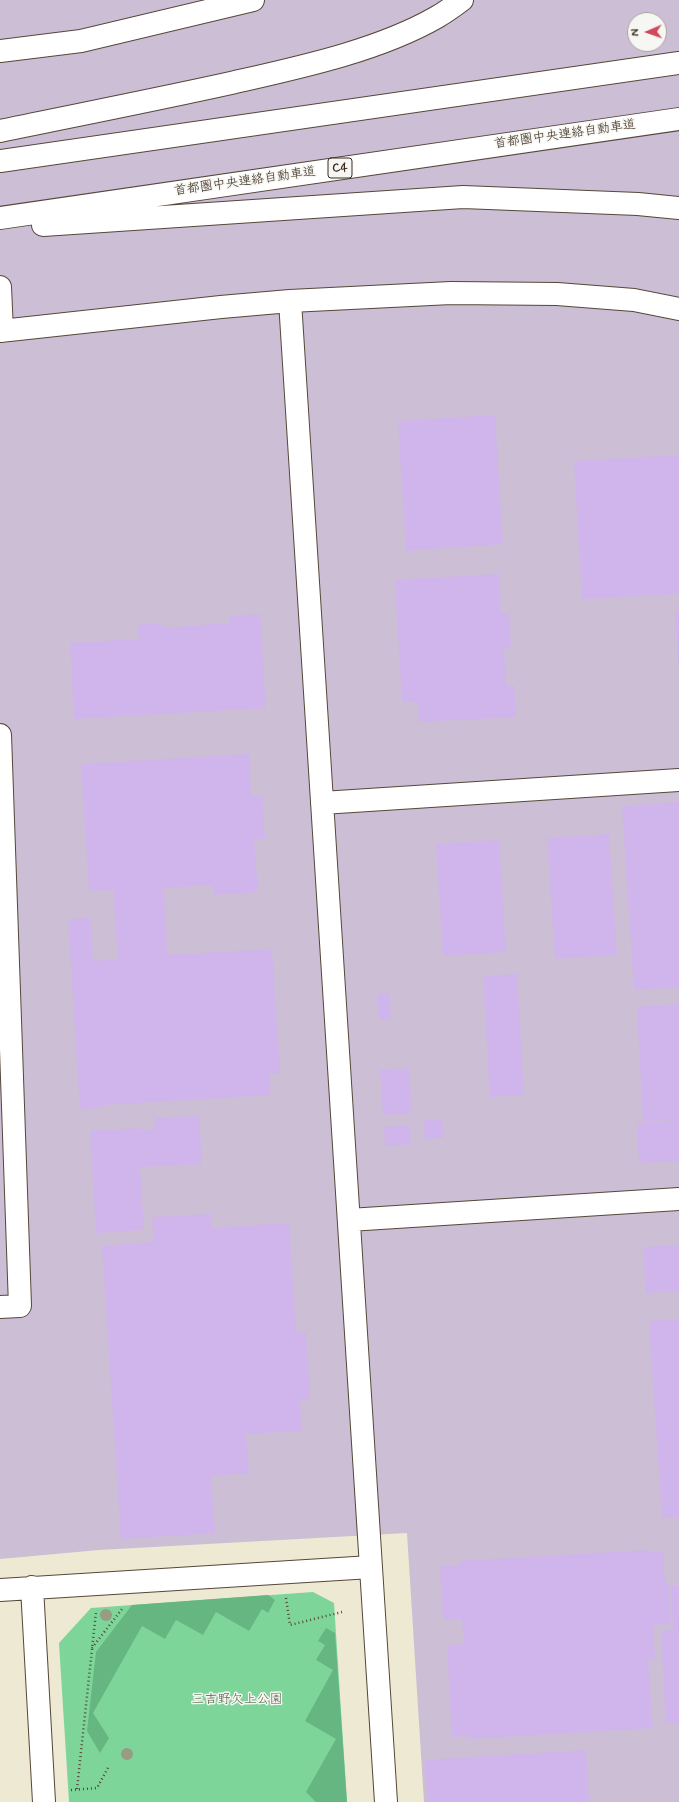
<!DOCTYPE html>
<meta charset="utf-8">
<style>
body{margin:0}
#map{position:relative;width:679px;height:1802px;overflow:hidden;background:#eee9d2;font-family:Mynerve,sans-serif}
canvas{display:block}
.north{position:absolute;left:627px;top:12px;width:40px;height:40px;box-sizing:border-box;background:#f6f6f2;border:1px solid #aba49d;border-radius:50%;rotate:268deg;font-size:11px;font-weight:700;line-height:16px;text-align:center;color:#3b2a1e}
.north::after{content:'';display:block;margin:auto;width:14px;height:18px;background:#d1495b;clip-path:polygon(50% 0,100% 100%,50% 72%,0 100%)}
</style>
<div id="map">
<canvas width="679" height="1802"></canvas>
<div class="north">N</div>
</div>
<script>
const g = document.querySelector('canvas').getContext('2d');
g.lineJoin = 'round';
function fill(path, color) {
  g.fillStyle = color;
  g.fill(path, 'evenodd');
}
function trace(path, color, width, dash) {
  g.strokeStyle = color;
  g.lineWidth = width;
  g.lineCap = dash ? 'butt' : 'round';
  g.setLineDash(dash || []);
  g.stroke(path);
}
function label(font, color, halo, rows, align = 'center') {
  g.font = font + ' Mynerve,"Klee One",sans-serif';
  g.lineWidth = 3;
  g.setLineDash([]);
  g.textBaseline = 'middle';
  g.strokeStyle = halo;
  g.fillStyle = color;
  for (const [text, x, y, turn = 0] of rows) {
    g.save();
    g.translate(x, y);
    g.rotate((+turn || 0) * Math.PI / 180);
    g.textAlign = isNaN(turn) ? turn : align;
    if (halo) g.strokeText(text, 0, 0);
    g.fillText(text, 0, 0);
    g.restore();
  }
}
const industrial = new Path2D(`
 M0,0H679V1802H424L407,1533L99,1550L0,1559ZM635,20H659V44H635Z`);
const green = new Path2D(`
 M313,1592L334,1603L347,1802H69L59,1643L91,1608Z`);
const forest = new Path2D(`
 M268,1595L275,1600L268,1613L262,1609L249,1631L216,1612L203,1635L176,1620L165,1639L142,1626L93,1713L109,1738L100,1753L87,1731L96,1652L132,1605Z
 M326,1628L335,1633L347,1802H316L306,1792L336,1739L305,1721L333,1670L316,1660L325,1645L318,1641Z`);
const building = new Path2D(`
 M495,415L503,544L406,551L398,421Z
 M679,455V594L582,599L574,461Z
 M499,574L501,613H509L511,648H504L506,685H514L516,717L419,722L418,701L402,702L395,580Z
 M675,611H679V664H678Z
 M260,614L266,708L74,719L70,643L139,639L138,625L161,623L162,628L230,623L229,616Z
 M249,754L251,796H262L265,839H254L258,892L213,895V885L164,888L167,955L272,949L280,1073L269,1074L270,1095L104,1105V1108L80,1109L68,919L91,918L93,961L118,959L113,890L89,891L81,764Z
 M679,802V987L634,990L622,806Z
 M609,834L617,955L555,959L547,838Z
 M499,840L506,952L443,956L436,844Z
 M517,974L524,1095L490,1097L483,976Z
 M389,993L391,1019L379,1020L377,994Z
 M679,1004V1119L643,1121L637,1007Z
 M409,1068L412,1113L383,1115L380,1070Z
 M199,1116L202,1164L140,1167L144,1230L96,1233L90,1131L139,1128V1130L155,1129V1118Z
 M442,1119L444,1138L425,1139L424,1120Z
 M679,1120V1161L639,1163L637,1123Z
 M410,1125L411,1144L385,1146L384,1127Z
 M211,1214L212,1228L289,1223L296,1332H306L310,1399H300L302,1431L246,1434L249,1473L211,1476L215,1533L121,1539L102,1246L154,1242L152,1217Z
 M679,1245V1291L646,1293L643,1247Z
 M679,1319V1517L662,1518L649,1321Z
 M649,1550V1552L663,1551L665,1584L669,1583L671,1624L653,1625L655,1660H648L653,1728L470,1739L469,1736L452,1737L447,1645L464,1644L462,1619L443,1620L440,1566L459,1565V1561Z
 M671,1586H679V1724H666L661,1631L673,1630Z
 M586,1750L589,1802H428L425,1760Z`);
const path = new Path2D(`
 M286,1598L290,1625L342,1612
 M92,1648L122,1609
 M77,1789L96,1612
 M71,1790L97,1788L109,1766`);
const minor = new Path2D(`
 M0,51L81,41L253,0
 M0,287L2,331
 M290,301L386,1802
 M0,331L221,307L290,301L451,293L557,294L634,300L679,309
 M0,735L20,1306L0,1307
 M322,803L679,780
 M349,1220L679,1199
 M32,1587L44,1802
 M0,1590L371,1567`);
const highway = new Path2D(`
 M0,131C77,115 154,100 231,83C297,68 378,51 437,17C446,12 454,6 462,0
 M0,161L679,63
 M0,218L679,119
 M43,225L463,197L638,204L679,208`);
const trees = [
 [106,1615],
 [127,1754]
];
const shields = [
 [340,168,24]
];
const shieldNames = [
 ["C4",340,168]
];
const streetNames = [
 ["首都圏中央連絡自動車道",565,135,-8],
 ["首都圏中央連絡自動車道",245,182,-8]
];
const parkNames = [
 ["三吉野欠上公園",237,1700]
];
fill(industrial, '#ccbed4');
fill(green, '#7dd59a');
fill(forest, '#66b682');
fill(building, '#d0b5ed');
trace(minor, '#564739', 24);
trace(highway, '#564739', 24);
trace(path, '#564739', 2.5, [1, 3]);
trace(minor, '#fff', 22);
trace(highway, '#fff', 22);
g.fillStyle = '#979c83';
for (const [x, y] of trees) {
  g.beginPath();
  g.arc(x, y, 6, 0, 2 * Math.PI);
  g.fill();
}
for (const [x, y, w] of shields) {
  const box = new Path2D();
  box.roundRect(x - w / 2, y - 10, w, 20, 3);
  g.fillStyle = '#f6f6f2';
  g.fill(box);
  trace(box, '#3b2a1e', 1);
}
label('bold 12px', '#3b2a1e', null, shieldNames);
label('13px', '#3b2a1e', '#f6f6f2', streetNames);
label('13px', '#4f5d43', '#f6f6f2', parkNames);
</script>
